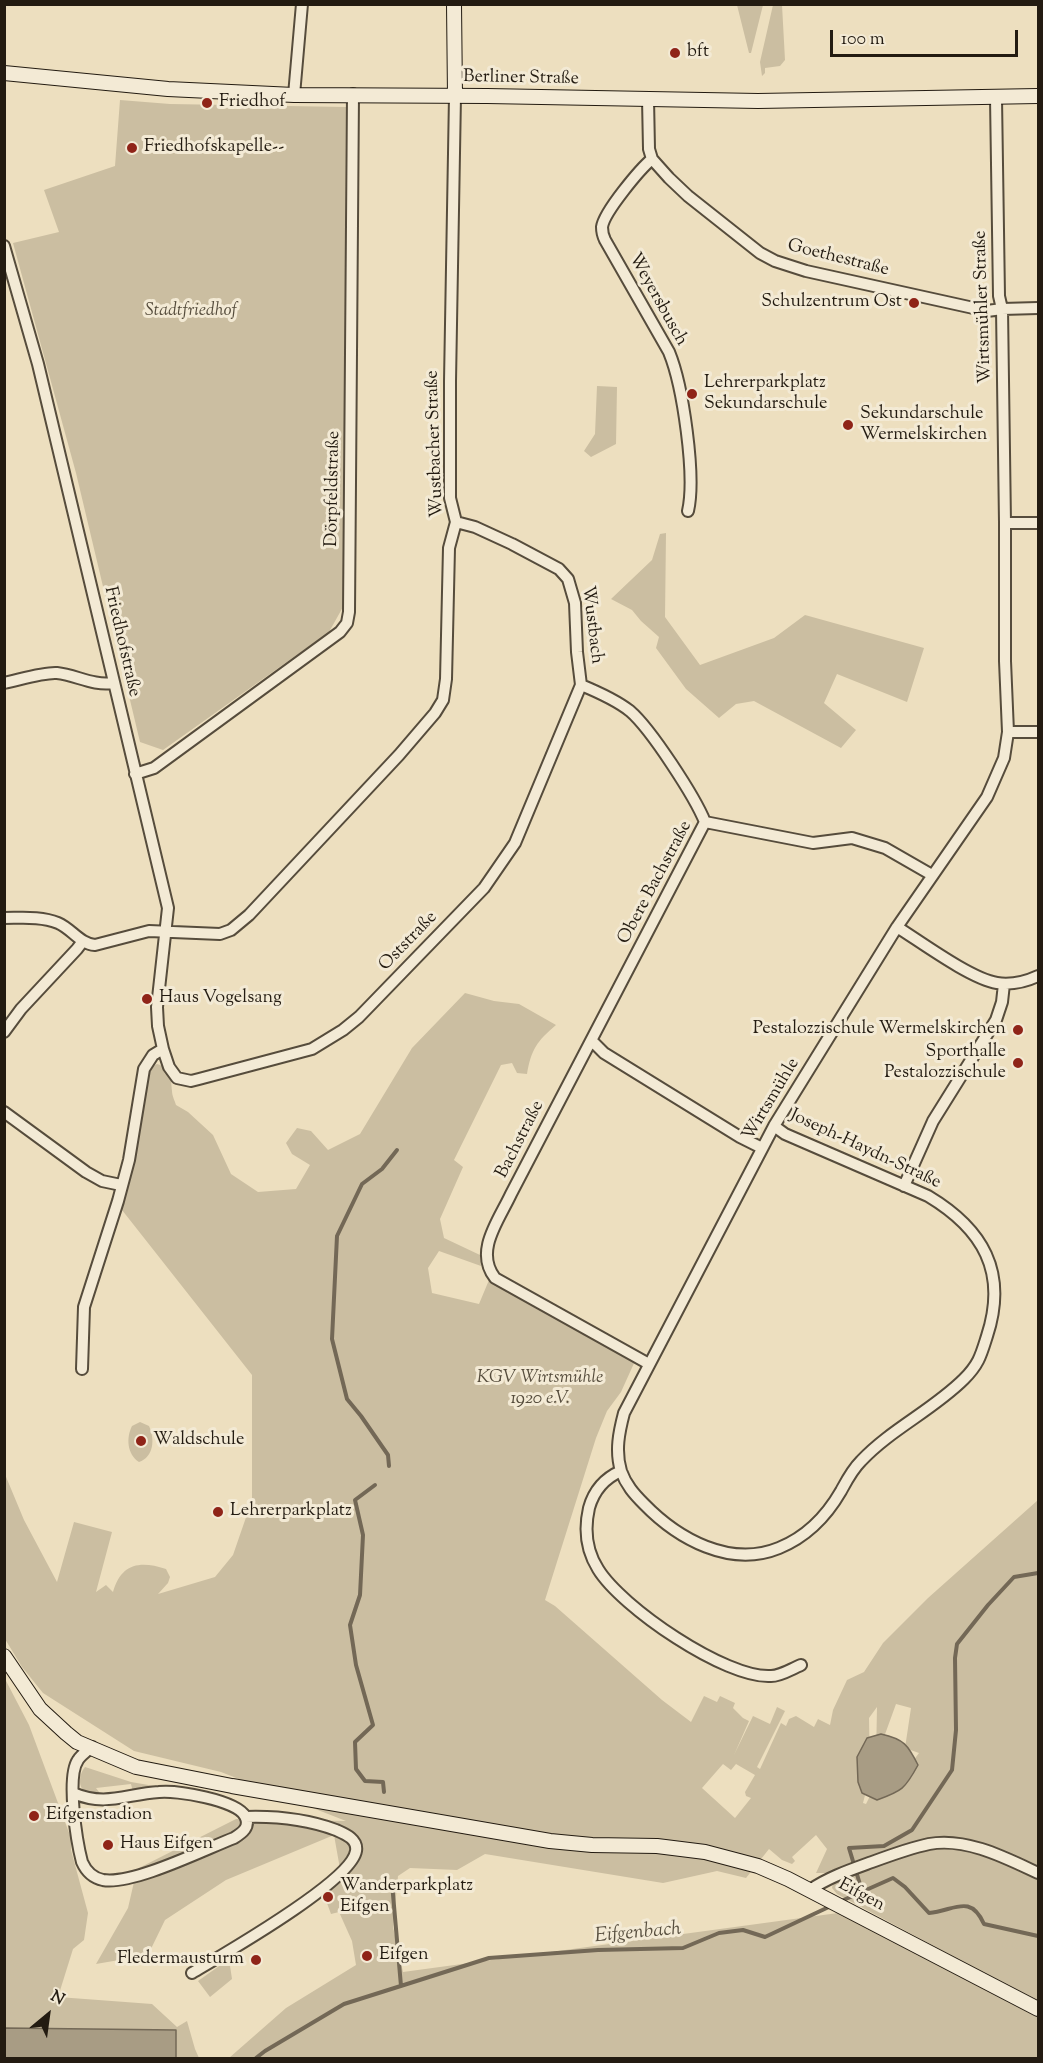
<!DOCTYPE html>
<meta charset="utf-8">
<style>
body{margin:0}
#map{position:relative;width:1043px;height:2063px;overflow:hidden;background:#eddfbf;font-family:"Sorts Mill Goudy",serif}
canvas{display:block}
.frame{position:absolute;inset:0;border:6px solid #231b11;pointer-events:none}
.north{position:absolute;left:18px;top:1985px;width:60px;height:60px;-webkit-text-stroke:4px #f3ead5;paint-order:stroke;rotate:29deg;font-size:16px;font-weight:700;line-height:24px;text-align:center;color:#231b11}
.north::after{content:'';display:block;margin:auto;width:21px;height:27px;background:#231b11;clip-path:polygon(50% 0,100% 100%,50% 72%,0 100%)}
.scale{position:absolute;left:830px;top:30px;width:188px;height:27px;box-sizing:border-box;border:3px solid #231b11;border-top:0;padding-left:8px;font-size:18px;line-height:21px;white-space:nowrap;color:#231b11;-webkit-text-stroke:4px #f3ead5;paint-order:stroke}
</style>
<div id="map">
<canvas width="1043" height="2063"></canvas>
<div class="frame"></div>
<div class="north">N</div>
<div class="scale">100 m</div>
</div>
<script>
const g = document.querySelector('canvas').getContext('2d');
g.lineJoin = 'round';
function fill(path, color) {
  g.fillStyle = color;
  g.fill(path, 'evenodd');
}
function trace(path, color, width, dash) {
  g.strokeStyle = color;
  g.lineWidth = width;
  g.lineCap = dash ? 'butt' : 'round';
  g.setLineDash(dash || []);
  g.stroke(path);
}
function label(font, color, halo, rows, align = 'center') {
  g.font = font + ' "Sorts Mill Goudy",serif';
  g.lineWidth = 6;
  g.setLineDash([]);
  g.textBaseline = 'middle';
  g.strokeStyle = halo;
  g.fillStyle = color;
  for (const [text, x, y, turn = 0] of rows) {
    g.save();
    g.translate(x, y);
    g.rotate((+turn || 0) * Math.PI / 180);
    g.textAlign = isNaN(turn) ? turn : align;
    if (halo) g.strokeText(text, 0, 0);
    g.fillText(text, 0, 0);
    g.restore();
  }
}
const green = new Path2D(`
 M737,5H763L751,53H749Z
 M773,5H782L785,60L780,66L765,68V73L762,76L760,62Z
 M120,100L170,104L346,107L343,607L329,632L163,750L140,742L76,473L13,243L59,232L44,190L115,166Z
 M597,386L617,387L616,444L591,457L584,451L595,434Z
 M666,533L665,617L700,665L774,638L805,615L924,648L907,702L837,674L824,703L856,730L841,748L754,701L736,704L719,718L686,689L656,648L659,637L641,621L632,610L611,599L652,560L660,534Z
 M465,993L494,1001L519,1004L556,1025C537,1041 531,1050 527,1074L517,1073L512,1063L501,1065L454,1160L463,1167L440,1219L444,1238L480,1255L481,1266L439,1251L428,1268L432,1293L479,1304L489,1280L635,1361L621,1392L607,1411L596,1438L545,1600L555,1606L662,1700L691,1722L704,1696L717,1702L720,1696L735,1703L733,1708L743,1718L749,1721L734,1755L753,1716L770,1724L777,1707L785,1711L757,1767L760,1769L781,1723L786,1726L789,1719L796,1716L814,1727L818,1719L830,1725L833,1710L847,1680L864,1672L883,1643L928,1598L1038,1500V2002L837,1894L832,1888L833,1883L830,1873H816L827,1849L816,1835L792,1857L795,1861L792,1864L782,1860L769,1849L746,1878L717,1871L663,1883L485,1854L457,1870L410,1868L398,1876L393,1927L403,1972L838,1913L1038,2016V2058H229L286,2008L356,1965L352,1941L339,1912L331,1914L324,1895L342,1880L334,1835L226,1880L165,1920L148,1955L96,1964L128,1908L137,1869L236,1819L346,1821L221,1772L134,1751L43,1693L22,1667L5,1639L4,1472L24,1520L57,1582L74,1522L112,1532L96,1592L106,1585L113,1592C121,1564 139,1560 166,1569L170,1577L168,1583L158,1594L215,1577L233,1555L252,1500V1375L122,1210L135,1161L147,1075L151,1067L157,1064C171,1068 171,1079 172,1091C172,1096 175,1101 176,1105L188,1112L213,1135L231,1174L258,1192L296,1189L310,1165L292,1154L286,1143L297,1128L311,1131L328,1150L360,1134L412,1048ZM896,1704L911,1708L905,1748L919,1753L904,1773L870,1796L866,1804L863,1803L870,1776L869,1718L877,1707L876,1759ZM723,1764L731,1770L736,1764L755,1775L745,1792L746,1796L751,1798L735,1818L702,1788Z
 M140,1422L149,1426C155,1439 154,1457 139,1462C127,1454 126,1438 132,1426Z
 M4,1677L29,1725L71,1838V1850L88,1913L84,1940L73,1949L58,1997L152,2004L177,2027L187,2021L195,2049L199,2058H5Z
 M85,1767L131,1782L160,1787L133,1792L131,1784L96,1788L102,1796C98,1795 91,1795 87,1793C77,1788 79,1774 85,1767Z
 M229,1959L232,1979L210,1997L198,1981Z`);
const water = new Path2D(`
 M881,1734C904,1739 908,1745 918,1765C905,1789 902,1791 877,1800L862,1793L858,1782L857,1757L867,1738Z
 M5,2028L176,2030V2058H5Z`);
const stream = new Path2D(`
 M389,1466L388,1455L361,1416L347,1399L332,1339L337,1236L362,1184L382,1169L397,1150
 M375,1485L355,1500L363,1535L360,1595L350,1625L356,1665L373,1725L355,1742L356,1769L365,1781L383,1782L384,1792
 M392,1883L401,1986
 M862,1891L849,1848L884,1846L912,1830L952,1770L956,1730L955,1658L957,1644L988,1605L1014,1577L1038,1573
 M839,1902L893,1878L905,1887L929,1913C954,1911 970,1893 984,1924L1038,1936
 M256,2058L265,2051L344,2004L489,1958L598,1950L683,1948L719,1933L743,1930L765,1937L833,1905`);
const street = new Path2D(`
 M294,95L302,4
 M648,99L649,149L652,159L669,178L688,196L760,253L775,261L806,271L987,311L1002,309L1038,308
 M652,159C640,169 604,212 602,227C602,232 603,236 605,240L669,352C683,386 696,476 688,511
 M4,246L38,364L168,908L157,1007L158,1026L163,1049L169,1067L177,1078L191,1081L199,1079L312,1049L343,1030L359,1017L484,888L515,843L581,685L577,652L575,603L568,579L559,569L512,544L475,527L456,522
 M1005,523H1038
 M4,683C19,680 43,672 57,673C76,675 93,686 113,683
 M581,685C598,692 616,700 630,711C651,729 695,797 705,822
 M1008,732H1038
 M135,774L154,768L340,632L347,623L349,612L353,94
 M705,822L813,843L852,838L885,848L932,875
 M4,918C22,918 41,916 58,923C72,929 80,944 95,945L149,931L220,934L231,930L249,915L399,755L435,713L443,700L446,679L449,548L456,522L450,498V381L455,96
 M897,927C921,942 971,979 997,983C1011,985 1025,982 1038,976
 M4,1032L21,1009L77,949L83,941
 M592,1041L604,1053L740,1137L762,1148
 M4,1112L86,1172L102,1181L121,1185
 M774,1126L785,1134L928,1196C983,1229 1008,1272 987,1336C981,1355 979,1364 964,1379C933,1410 891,1429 861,1461C852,1470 847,1480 841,1491C826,1517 806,1537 779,1548C730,1568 678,1539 644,1504C634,1494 626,1485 621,1471C615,1451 619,1432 624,1413L774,1126L897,927L987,797L1004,758L1008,732L1005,661V523L1002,309L999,296L996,98
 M904,1186L933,1121L996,1020L1002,1002L1004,984
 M649,1364L495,1278C474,1251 499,1220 511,1194L705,822
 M82,1369L84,1307L118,1201L129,1160L144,1069L153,1055L163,1049
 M621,1471C605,1478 594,1490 589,1508C584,1530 586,1550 598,1569C621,1607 726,1679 771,1676C781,1676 791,1669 801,1665
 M73,1793C106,1807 126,1794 159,1792C176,1790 236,1800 245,1816C251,1827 242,1833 234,1838C203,1850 133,1885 103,1880C93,1878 86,1871 82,1862C77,1843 66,1777 78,1760C81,1755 87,1751 92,1747
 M810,1890C829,1877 850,1870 872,1862C891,1855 910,1848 929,1844C966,1837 1006,1858 1038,1873
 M192,1973C222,1955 351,1882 356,1851C358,1839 345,1834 336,1830C306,1819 278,1816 246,1817`);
const secondary = new Path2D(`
 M454,4L455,96
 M4,73L168,89L294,95L487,96L758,101L1038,96
 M4,1656L40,1709L66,1733L77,1742L136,1767L232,1786L550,1841L592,1845L657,1846L705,1852L758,1866L788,1879L1038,2009`);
const markers = [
 [675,53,6,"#8f2418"],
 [207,103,6,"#8f2418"],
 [132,148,6,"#8f2418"],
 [914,303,6,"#8f2418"],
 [692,394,6,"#8f2418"],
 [848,425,6,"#8f2418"],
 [147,999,6,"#8f2418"],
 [1018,1030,6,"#8f2418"],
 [1018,1063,6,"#8f2418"],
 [141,1441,6,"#8f2418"],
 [218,1512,6,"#8f2418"],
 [34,1816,6,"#8f2418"],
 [108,1845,6,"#8f2418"],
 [328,1897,6,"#8f2418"],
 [367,1956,6,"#8f2418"],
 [256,1960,6,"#8f2418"]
];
const poiNames = [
 ["bft",687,53],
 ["Friedhof",219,103],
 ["Friedhofskapelle--",144,148],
 ["Schulzentrum Ost",902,303,"right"],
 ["Lehrerparkplatz",704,384],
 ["Sekundarschule",704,405],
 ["Sekundarschule",860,415],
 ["Wermelskirchen",860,436],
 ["Haus Vogelsang",159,999],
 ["Pestalozzischule Wermelskirchen",1006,1030,"right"],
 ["Sporthalle",1006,1053,"right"],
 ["Pestalozzischule",1006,1074,"right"],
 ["Waldschule",153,1441],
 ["Lehrerparkplatz",230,1512],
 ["Eifgenstadion",46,1816],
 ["Haus Eifgen",120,1845],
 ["Wanderparkplatz",340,1887],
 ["Eifgen",340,1908],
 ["Eifgen",379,1956],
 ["Fledermausturm",244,1960,"right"]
];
const streetNames = [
 ["Berliner Straße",521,79,1],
 ["Goethestraße",838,259,14],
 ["Weyersbusch",657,300,61],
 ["Wirtsmühler Straße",984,307,-92],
 ["Wustbacher Straße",436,444,-92],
 ["Dörpfeldstraße",334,489,-89],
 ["Wustbach",591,625,83],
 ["Friedhofstraße",121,642,77],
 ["Obere Bachstraße",656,883,-62],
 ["Oststraße",409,942,-46],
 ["Wirtsmühle",772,1100,-59],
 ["Bachstraße",521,1140,-63],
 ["Joseph-Haydn-Straße",865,1150,25],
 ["Eifgen",861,1896,28]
];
const parkNames = [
 ["Stadtfriedhof",191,312],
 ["KGV Wirtsmühle",540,1379],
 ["1920 e.V.",540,1400]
];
const waterNames = [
 ["Eifgenbach",638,1934,-5]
];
fill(green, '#cbbea1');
fill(water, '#a89c84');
trace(water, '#736856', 1.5);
trace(stream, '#736856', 4);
trace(street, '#564c3c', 14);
trace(secondary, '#231b11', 16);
trace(street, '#f3ead5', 10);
trace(secondary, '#f3ead5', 14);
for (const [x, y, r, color] of markers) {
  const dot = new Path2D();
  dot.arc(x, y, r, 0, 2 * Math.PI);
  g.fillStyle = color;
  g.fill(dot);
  trace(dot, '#f3ead5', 2);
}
label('18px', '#231b11', '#f3ead5', poiNames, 'left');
label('18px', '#231b11', '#f3ead5', streetNames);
label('italic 18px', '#554c3c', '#f3ead5', parkNames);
label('italic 20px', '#584f3f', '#f3ead5', waterNames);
</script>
